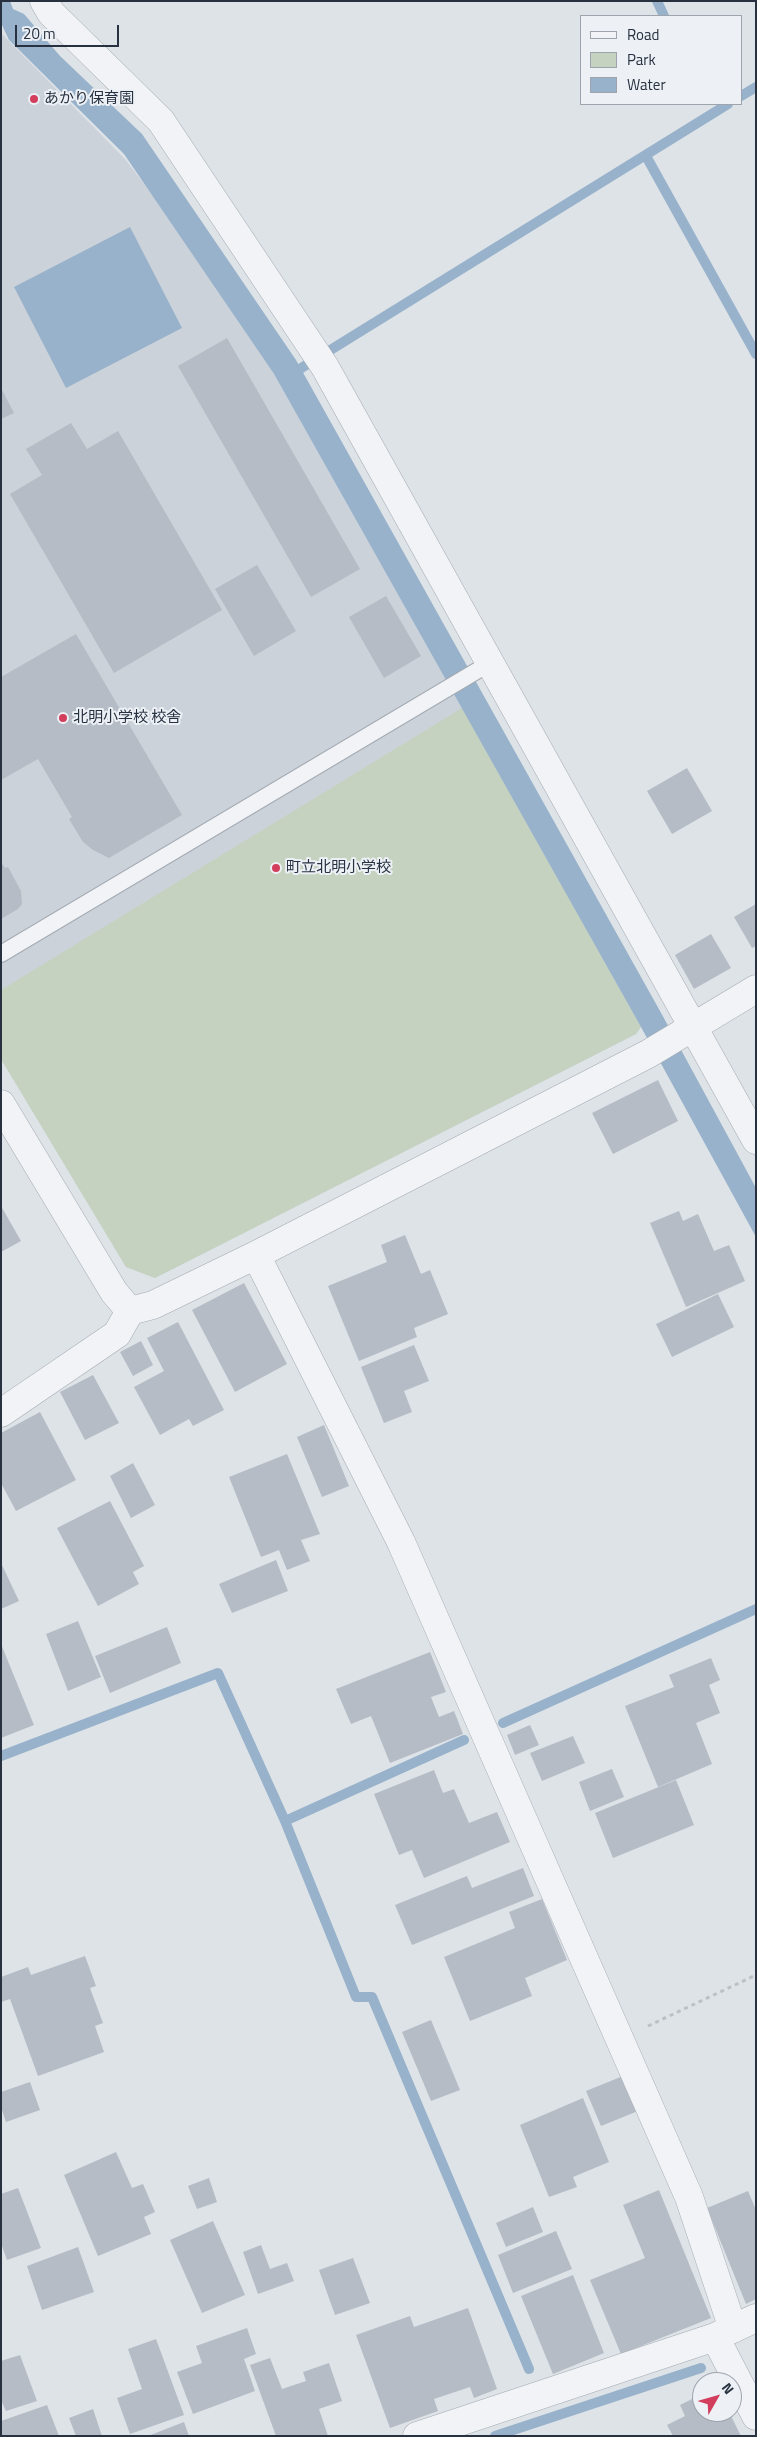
<!DOCTYPE html>
<meta charset="utf-8">
<style>
body{margin:0}
#map{position:relative;width:757px;height:2437px;overflow:hidden;background:#dee3e8;font-family:"Titillium Web",sans-serif}
canvas{display:block}
.frame{position:absolute;inset:0;border:2px solid #273140;pointer-events:none}
.legend{position:absolute;left:580px;top:15px;width:162px;height:90px;box-sizing:border-box;background:#edf1f6;border:1px solid #9ea4ad;margin:0;padding:6px 9px;list-style:none;font-size:15px;color:#273140}
.legend li{display:flex;align-items:center;gap:10px;height:25px}
.legend b{width:25px;border:1px solid #9ea4ad}
.north{position:absolute;left:692px;top:2372px;width:50px;height:50px;box-sizing:border-box;background:#edf1f6;border:1px solid #9ea4ad;border-radius:50%;rotate:52deg;font-size:14px;font-weight:700;line-height:20px;text-align:center;color:#273140}
.north::after{content:'';display:block;margin:auto;width:18px;height:22px;background:#d23e5c;clip-path:polygon(50% 0,100% 100%,50% 72%,0 100%)}
.scale{position:absolute;left:15px;top:25px;width:104px;height:22px;box-sizing:border-box;border:2px solid #273140;border-top:0;padding-left:6px;font-size:15px;line-height:18px;white-space:nowrap;color:#273140;-webkit-text-stroke:4px #edf1f6;paint-order:stroke}
</style>
<div id="map">
<canvas width="757" height="2437"></canvas>
<div class="frame"></div>
<ul class="legend">
<li><b style="height:6px;background:#f1f3f6"></b>Road</li>
<li><b style="height:14px;background:#c5d2bf"></b>Park</li>
<li><b style="height:14px;background:#97b2ca"></b>Water</li>
</ul>
<div class="north">N</div>
<div class="scale">20 m</div>
</div>
<script>
const g = document.querySelector('canvas').getContext('2d');
g.lineJoin = 'round';
function fill(path, color) {
  g.fillStyle = color;
  g.fill(path, 'evenodd');
}
function trace(path, color, width, dash) {
  g.strokeStyle = color;
  g.lineWidth = width;
  g.lineCap = dash ? 'butt' : 'round';
  g.setLineDash(dash || []);
  g.stroke(path);
}
function label(font, color, halo, rows, align = 'center') {
  g.font = font + ' "Titillium Web","Noto Sans JP",sans-serif';
  g.lineWidth = 4;
  g.setLineDash([]);
  g.textBaseline = 'middle';
  g.strokeStyle = halo;
  g.fillStyle = color;
  for (const [text, x, y, turn = 0] of rows) {
    g.save();
    g.translate(x, y);
    g.rotate((+turn || 0) * Math.PI / 180);
    g.textAlign = isNaN(turn) ? turn : align;
    if (halo) g.strokeText(text, 0, 0);
    g.fillText(text, 0, 0);
    g.restore();
  }
}
const built = new Path2D(`
 M1,33L125,159L154,197L274,374L641,1027L636,1034L155,1278L126,1267L1,1059Z`);
const green = new Path2D(`
 M462,708L641,1027L636,1034L155,1278L126,1267L1,1059V990Z`);
const water = new Path2D(`
 M1,1H10L13,9L24,14L60,56L142,134L296,360L660,1011L756,1188V1237L641,1027L274,374L124,154L9,40L2,25Z
 M130,227L182,328L66,388L14,287Z`);
const stream = new Path2D(`
 M657,1L664,16
 M741,96L756,87
 M646,156L756,354
 M290,375L728,104
 M503,1723L756,1609
 M1,1756L218,1673L285,1821L464,1740
 M285,1821L356,1997H372L529,2369
 M495,2436L701,2368`);
const building = new Path2D(`
 M227,338L360,569L311,597L178,366Z
 M1,388L14,413L1,419Z
 M71,423L87,449L118,431L222,610L114,673L10,494L42,475L26,449Z
 M257,565L296,631L254,656L215,589Z
 M386,596L421,656L384,678L349,617Z
 M76,634L182,815L109,858L93,850L83,842L69,819L72,817L38,759L1,780V677Z
 M687,768L712,811L672,834L647,791Z
 M1,862L5,868L8,867L14,878L21,891L22,904L18,909L1,919Z
 M756,904V946L752,948L734,917Z
 M711,934L731,968L694,989L675,955Z
 M658,1080L678,1121L613,1154L592,1113Z
 M1,1206L21,1241L1,1252Z
 M679,1211L683,1221L698,1214L714,1251L729,1245L745,1281L686,1307L650,1223Z
 M405,1235L421,1274L430,1270L448,1314L414,1328L417,1337L359,1361L328,1286L387,1262L381,1245Z
 M244,1283L287,1364L235,1392L192,1310Z
 M718,1294L734,1327L672,1357L656,1324Z
 M178,1322L224,1410L193,1426L189,1419L160,1435L134,1387L164,1371L147,1338Z
 M141,1341L153,1365L133,1376L120,1352Z
 M414,1345L429,1381L404,1391L412,1412L384,1423L361,1367Z
 M93,1375L119,1423L85,1440L60,1392Z
 M40,1412L76,1480L16,1511L1,1483V1433Z
 M324,1425L349,1486L322,1497L297,1437Z
 M287,1454L320,1534L301,1540L310,1561L287,1570L279,1550L261,1557L229,1477Z
 M133,1463L155,1505L131,1518L110,1476Z
 M110,1501L144,1566L133,1572L139,1584L98,1606L57,1528Z
 M276,1560L288,1591L232,1613L219,1584Z
 M1,1563L19,1601L1,1609Z
 M78,1621L101,1677L68,1691L46,1634Z
 M167,1627L181,1663L110,1693L95,1656Z
 M1,1644L34,1725L1,1738Z
 M430,1652L446,1692L431,1697L439,1717L454,1711L463,1734L390,1763L371,1716L351,1724L336,1689Z
 M711,1658L720,1680L709,1685L720,1713L696,1723L712,1764L658,1787L625,1706L674,1687L669,1675Z
 M530,1725L539,1745L515,1755L507,1735Z
 M573,1736L585,1763L542,1781L530,1753Z
 M612,1769L624,1797L590,1811L579,1782Z
 M434,1770L443,1793L454,1789L469,1823L497,1812L510,1842L424,1878L412,1850L399,1855L374,1794Z
 M676,1780L694,1825L613,1858L595,1813Z
 M523,1868L534,1896L412,1945L395,1905L467,1876L472,1888Z
 M542,1899L567,1960L525,1978L532,1996L470,2021L444,1957L515,1928L509,1912Z
 M85,1956L96,1986L90,1988L103,2023L95,2026L104,2052L38,2076L10,1999L1,2002V1977L28,1967L31,1975Z
 M431,2020L460,2090L431,2101L402,2032Z
 M623,2076L638,2111L601,2126L586,2091Z
 M30,2082L40,2110L6,2122L1,2107V2092Z
 M583,2098L609,2162L573,2177L577,2187L549,2197L520,2125Z
 M116,2152L132,2188L143,2184L155,2212L144,2217L151,2234L98,2256L64,2175Z
 M209,2178L217,2202L197,2209L188,2186Z
 M18,2188L41,2248L7,2260L1,2243V2194Z
 M659,2190L711,2318L621,2354L590,2280L645,2258L623,2205Z
 M748,2191L756,2210V2299L746,2304L707,2208Z
 M533,2207L543,2232L506,2247L496,2223Z
 M213,2221L245,2295L202,2313L170,2240Z
 M556,2231L572,2269L513,2293L498,2255Z
 M261,2245L270,2269L287,2263L294,2281L258,2294L243,2252Z
 M78,2247L94,2292L42,2310L27,2266Z
 M353,2258L370,2303L335,2315L319,2270Z
 M573,2275L604,2353L553,2374L521,2296Z
 M468,2308L497,2389L474,2398L470,2387L434,2399L438,2411L390,2428L356,2335L410,2316L414,2327Z
 M247,2328L256,2354L244,2359L255,2391L193,2414L177,2372L202,2363L196,2346Z
 M156,2339L184,2415L130,2434L117,2398L142,2389L128,2349Z
 M20,2355L37,2401L6,2411L1,2400V2361Z
 M270,2358L282,2389L306,2381L303,2372L329,2363L342,2401L319,2409L328,2436H276L250,2365Z
 M702,2394V2412H729L741,2436H673L667,2425L685,2416L680,2405Z
 M47,2405L59,2436H1V2421Z
 M93,2409L102,2436H76L69,2418Z
 M184,2422L189,2436H148Z`);
const path = new Path2D(`
 M648,2026L756,1975`);
const lane = new Path2D(`
 M1,954L490,663`);
const street = new Path2D(`
 M44,1L51,13L161,121L325,367L756,1140
 M1,1104L114,1292L130,1311
 M256,1255L401,1542L689,2197L733,2329
 M1,1413L117,1334L130,1311L153,1305L256,1255L648,1054L756,989
 M715,2337L756,2416
 M417,2436L715,2337L756,2318`);
const markers = [
 [34,99,5,"#d23e5c"],
 [63,718,5,"#d23e5c"],
 [276,868,5,"#d23e5c"]
];
const poiNames = [
 ["あかり保育園",44,99],
 ["北明小学校 校舎",73,718],
 ["町立北明小学校",286,868]
];
fill(built, '#ccd2da');
fill(green, '#c5d2bf');
fill(water, '#97b2ca');
trace(stream, '#97b2ca', 10);
fill(building, '#b5bcc5');
trace(lane, '#a3aab2', 18);
trace(street, '#a3aab2', 29);
trace(path, '#bcc1c7', 3, [4, 4]);
trace(lane, '#f1f3f6', 16);
trace(street, '#f1f3f6', 28);
for (const [x, y, r, color] of markers) {
  const dot = new Path2D();
  dot.arc(x, y, r, 0, 2 * Math.PI);
  g.fillStyle = color;
  g.fill(dot);
  trace(dot, '#edf1f6', 2);
}
label('15px', '#273140', '#edf1f6', poiNames, 'left');
</script>
